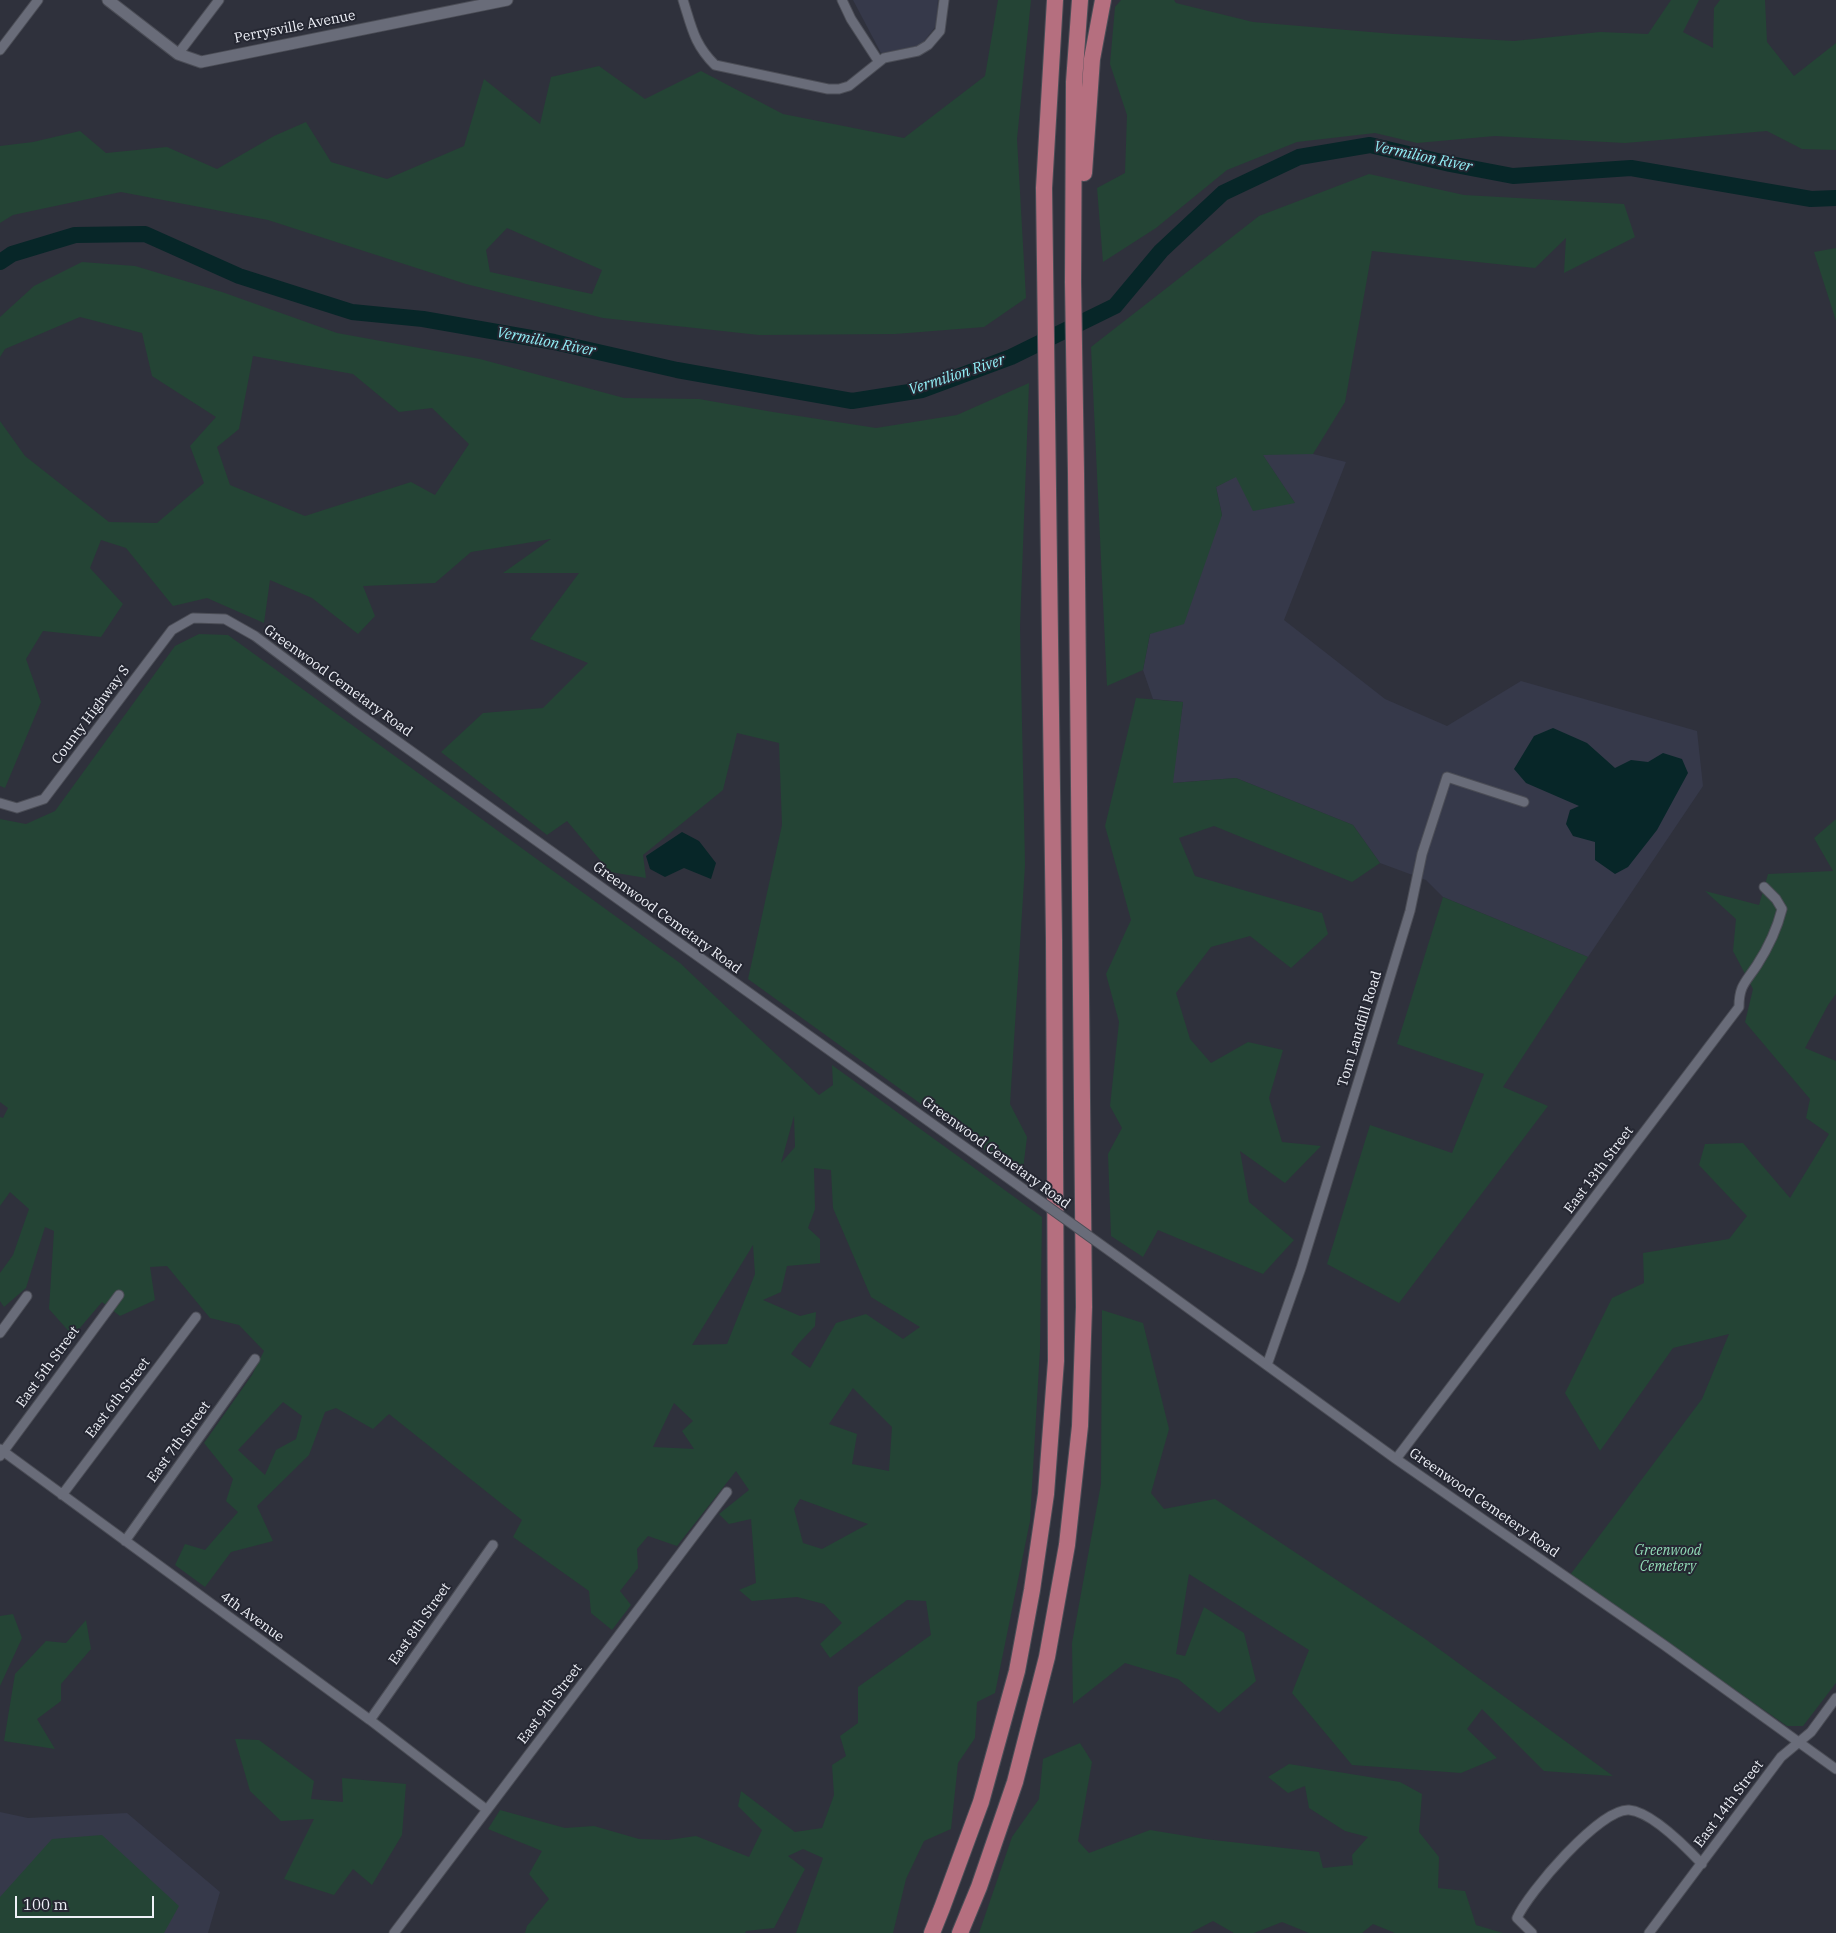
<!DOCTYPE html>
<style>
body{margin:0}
#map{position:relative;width:1836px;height:1933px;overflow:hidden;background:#2f313c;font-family:"IBM Plex Serif",serif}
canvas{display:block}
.scale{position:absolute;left:15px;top:1896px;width:139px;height:22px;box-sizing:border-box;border:2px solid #eff1f8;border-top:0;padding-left:6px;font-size:15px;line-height:18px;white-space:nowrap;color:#eff1f8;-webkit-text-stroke:4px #252732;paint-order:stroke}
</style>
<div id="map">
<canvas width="1836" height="1933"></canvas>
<div class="scale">100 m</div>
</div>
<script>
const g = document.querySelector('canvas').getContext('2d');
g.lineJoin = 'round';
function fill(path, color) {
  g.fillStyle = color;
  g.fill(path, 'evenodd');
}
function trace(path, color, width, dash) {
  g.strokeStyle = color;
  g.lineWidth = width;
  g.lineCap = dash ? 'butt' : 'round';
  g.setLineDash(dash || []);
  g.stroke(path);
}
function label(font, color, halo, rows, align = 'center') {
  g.font = font + ' "IBM Plex Serif",serif';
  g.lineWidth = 4;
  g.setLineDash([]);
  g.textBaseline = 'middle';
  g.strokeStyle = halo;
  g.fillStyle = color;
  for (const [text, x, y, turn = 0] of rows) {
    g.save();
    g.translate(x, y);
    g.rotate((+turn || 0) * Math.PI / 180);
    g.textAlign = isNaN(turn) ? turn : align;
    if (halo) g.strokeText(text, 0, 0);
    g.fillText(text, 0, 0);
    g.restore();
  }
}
const built = new Path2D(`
 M853,0H938L936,26L921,45L881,53Z
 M1262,454H1313L1346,462L1284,620L1385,699L1447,726L1521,681L1697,731L1703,786L1588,957L1443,897L1426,880L1380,863L1353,825L1236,778L1172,783L1183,702L1153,699L1143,670L1150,634L1222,515L1216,487L1236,476L1295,503Z
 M0,1812L28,1818L127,1813L220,1892L208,1933H0Z`);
const green = new Path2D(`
 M998,0H1031L1017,139L1026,298L984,327L895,334L759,335L603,318L466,284L268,220L121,192L13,215L0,223V146L33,142L80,131L106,153L167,147L217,169L274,136L306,122L331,162L387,179L464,146L484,79L540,124L551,77L599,66L645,99L701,71L783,114L904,138L985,76ZM507,228L602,270L592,294L490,272L486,250Z
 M1121,0H1174L1176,3L1253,22L1394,34L1514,41L1600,32L1648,34L1671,0H1699L1683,32L1713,48L1714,8L1720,0H1765L1767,42L1794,76L1836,43V150L1802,149L1767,131L1625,143L1495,136L1417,143L1375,133L1297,142L1227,170L1156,228L1103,262L1097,188L1125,173L1127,115L1110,64L1115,7Z
 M1369,174L1464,195L1624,204L1635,237L1564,273L1566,238L1535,268L1372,251L1345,402L1313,454L1263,455L1295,503L1253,511L1236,477L1216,487L1222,515L1184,624L1150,634L1143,670L1107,686L1091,347L1259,216Z
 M1836,248V321L1814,252Z
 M82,262L135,266L222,292L337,333L480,359L624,398L699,399L773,412L876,428L957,415L1029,383L1020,627L1025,865L1010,1104L1027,1137L1022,1177L748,979L782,825L779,743L737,733L723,790L643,855L646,878L610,872L567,821L547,835L441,752L483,713L543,708L588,663L530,639L579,573H503L551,539L471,552L435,583L363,586L375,616L358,634L312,598L270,580L264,623L207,598L173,606L126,548L101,540L90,568L123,604L101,637L43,631L26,659L41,702L5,788L0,786V421L25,456L109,522L157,523L204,483L190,446L216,417L152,376L142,333L80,317L5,349L0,357V317L34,286ZM253,356L353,374L399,412L432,408L469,444L435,495L411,482L305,516L230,485L217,447L239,429Z
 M199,634L228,635L680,963L819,1095L833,1085L832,1065L1042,1217L1040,1349L1030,1521L995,1693L977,1702L975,1738L958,1763L951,1829L924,1841L906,1879L893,1933H796L823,1858L803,1849L788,1856L805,1869L774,1928L746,1931L745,1933H525L527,1926L549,1899L529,1874L542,1851L488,1829L500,1810L565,1828L594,1826L639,1839L668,1840L696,1836L749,1857L762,1830L738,1806L741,1791L795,1832L822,1828L834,1795L832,1765L846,1756L840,1736L858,1723V1687L931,1635L926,1601L907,1600L830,1658L820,1644L842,1623L824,1604L797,1597L752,1601L739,1590L756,1583L751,1519L729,1524L719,1514L749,1490L736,1471L677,1546L648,1536L637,1549L638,1568L620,1591L631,1605L612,1630L591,1613L589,1591L513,1537L522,1520L389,1414L373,1429L336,1408L325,1412L309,1455L257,1506L273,1541L231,1552L205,1587L175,1565L185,1544L205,1550L238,1512L226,1501L233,1479L204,1443L252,1375L264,1351L239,1325L210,1318L167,1266L150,1267L155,1300L120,1316L102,1302L73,1336L49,1309L54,1231L45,1227L26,1288L4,1307L0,1301V1273L13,1255L29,1209L10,1192L0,1206V1117L3,1118L8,1108L0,1102V819L26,824L55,811L175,646ZM794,1116L795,1147L781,1163ZM814,1168L831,1170L833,1208L871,1297L920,1327L903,1339L866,1314L836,1323L810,1368L791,1354L799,1343L815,1326L816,1312L800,1316L763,1300L781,1292L787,1266L820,1263V1239L808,1228L815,1209ZM753,1245L755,1274L727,1344L692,1345ZM853,1388L892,1427L889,1471L852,1464L857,1434L829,1424ZM283,1402L302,1416L296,1439L276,1450L265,1475L238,1450ZM674,1403L693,1421L682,1431L694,1449L653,1447ZM800,1499L868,1524L822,1549L803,1543L794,1509Z
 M1136,698L1183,702L1173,783L1236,778L1353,825L1380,863L1352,882L1214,826L1179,838L1195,876L1322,913L1328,934L1291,968L1250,936L1211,947L1176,993L1190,1039L1211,1063L1248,1042L1283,1050L1269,1098L1282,1142L1321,1146L1285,1183L1240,1151L1249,1202L1294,1240L1263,1274L1158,1230L1143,1257L1111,1236L1108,1154L1122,1128L1110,1106L1119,1022L1106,974L1131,920L1105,826Z
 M1836,819V994L1828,1005L1805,1048L1836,1061V1683L1803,1726H1787L1570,1575L1702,1399L1729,1334L1673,1348L1600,1451L1565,1393L1612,1298L1644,1283L1643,1253L1729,1239L1747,1216L1699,1165L1705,1144L1743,1143L1790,1198L1829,1134L1806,1118L1810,1099L1745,1022L1753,989L1733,951L1736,919L1705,891L1759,905L1768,874L1833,871L1814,838Z
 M1443,897L1588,957L1503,1087L1548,1106L1399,1303L1327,1264L1370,1125L1452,1153L1484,1074L1397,1044Z
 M1102,1310L1143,1323L1169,1429L1151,1493L1164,1509L1215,1499L1424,1638L1613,1776L1544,1771L1482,1709L1467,1729L1497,1758L1461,1773L1352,1765L1292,1693L1309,1650L1189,1574L1176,1654L1185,1656L1204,1607L1244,1633L1256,1681L1219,1713L1178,1679L1125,1663L1073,1704L1072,1643L1101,1484Z
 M13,1614L22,1638L0,1686V1616Z
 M86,1620L91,1649L61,1684V1701L37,1719L55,1749L4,1741L15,1674L46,1641L66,1643Z
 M235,1739L259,1740L314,1781L311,1799L343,1802L342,1778L406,1784L402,1835L372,1885L353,1869L334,1895L284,1879L314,1819L281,1821L250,1791Z
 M1080,1743L1092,1762L1078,1841L1089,1853L1150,1830L1205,1839L1319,1852L1323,1868L1353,1865L1352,1855L1368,1837L1345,1831L1309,1808L1305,1786L1288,1793L1268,1777L1289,1764L1400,1782L1422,1794L1419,1832L1439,1857L1438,1888L1465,1891L1476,1925L1503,1933H1395L1373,1924L1362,1933H1309L1282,1922L1254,1933H1234L1213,1921L1190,1933H979L1012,1837L1039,1799L1043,1759Z
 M102,1835L179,1906L164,1933H0V1897L52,1839Z`);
const water = new Path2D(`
 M1553,728L1587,743L1615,768L1631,760L1648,762L1663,753L1682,759L1688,773L1657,830L1628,867L1615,874L1595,860V842L1573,836L1566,824L1570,810L1579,806L1526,783L1514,769L1534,736Z
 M682,832L699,841L716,863L711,879L684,868L665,877L650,869L646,856Z`);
const river = new Path2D(`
 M0,262L12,254L75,235L145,234L239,276L352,312L423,319L554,342L677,370L852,401L922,390L1011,357L1115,306L1161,251L1223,193L1299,157L1370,145L1450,164L1513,176L1631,168L1811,199L1836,198`);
const minor = new Path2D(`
 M683,0C692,28 694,44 715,65L828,89H839L849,86L884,58L918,51L928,45L940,31L944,0
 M842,0L851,19L879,62
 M0,50L38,0
 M178,54L219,0
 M0,803L17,808L44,799L172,630L193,618L225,619L255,636L355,711L1029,1193
 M1118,1257L1396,1459L1664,1645L1836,1769
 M0,1333L27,1296
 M1267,1365L1301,1268L1375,1027L1410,911L1422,854L1447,777L1524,802
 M0,1449L370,1720L487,1810
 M0,1456L119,1295
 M1396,1459L1739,1007C1739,985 1746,982 1757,965C1768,948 1777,929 1782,909L1776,899L1764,887
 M62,1495L196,1317
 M125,1541L255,1359
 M370,1720L493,1545
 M394,1933L727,1492
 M1532,1933L1517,1918C1528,1893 1600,1808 1629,1810C1652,1812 1686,1847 1702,1864
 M1649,1933L1781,1757L1811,1732L1836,1698`);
const tertiary = new Path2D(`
 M108,0L178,54L201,62L507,0`);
const motorway = new Path2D(`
 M1084,173L1092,59L1103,0
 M932,1933L942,1908L981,1802L1017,1671L1032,1590L1046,1494L1056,1361L1054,939L1044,188L1055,0
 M960,1933L979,1887L1015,1782L1047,1657L1067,1545L1080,1426L1084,1307L1076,473L1073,282L1074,82L1080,0`);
const minorBridge = new Path2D(`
 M1029,1193L1118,1257`);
const streetNames = [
 ["Perrysville Avenue",295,27,-11],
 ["Greenwood Cemetary Road",338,681,36],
 ["County Highway S",91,715,-53],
 ["Greenwood Cemetary Road",667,918,36],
 ["Tom Landfill Road",1360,1029,-73],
 ["Greenwood Cemetary Road",996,1153,36],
 ["East 13th Street",1599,1170,-53],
 ["East 5th Street",48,1367,-54],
 ["East 6th Street",118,1398,-53],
 ["East 7th Street",179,1442,-54],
 ["Greenwood Cemetery Road",1484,1503,35],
 ["4th Avenue",252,1617,36],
 ["East 8th Street",420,1624,-55],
 ["East 9th Street",550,1704,-53],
 ["East 14th Street",1729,1804,-53]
];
const parkNames = [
 ["Greenwood",1668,1551],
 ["Cemetery",1668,1567]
];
const waterNames = [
 ["Vermilion River",1423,157,12],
 ["Vermilion River",546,342,11],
 ["Vermilion River",957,375,-18]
];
fill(built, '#36394a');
fill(green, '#244435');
fill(water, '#072628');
trace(river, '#072628', 16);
trace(minor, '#4b4d56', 11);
trace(tertiary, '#4b4d56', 13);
trace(motorway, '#4b4d56', 18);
trace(minor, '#696c79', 9);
trace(tertiary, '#696c79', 11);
trace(motorway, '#b56f7f', 16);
trace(minorBridge, '#4b4d56', 11, []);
trace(minorBridge, '#696c79', 9);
label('14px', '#eff1f8', '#252732', streetNames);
label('italic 14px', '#92dcb7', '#252732', parkNames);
label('italic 15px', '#92f0f8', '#252732', waterNames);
</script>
